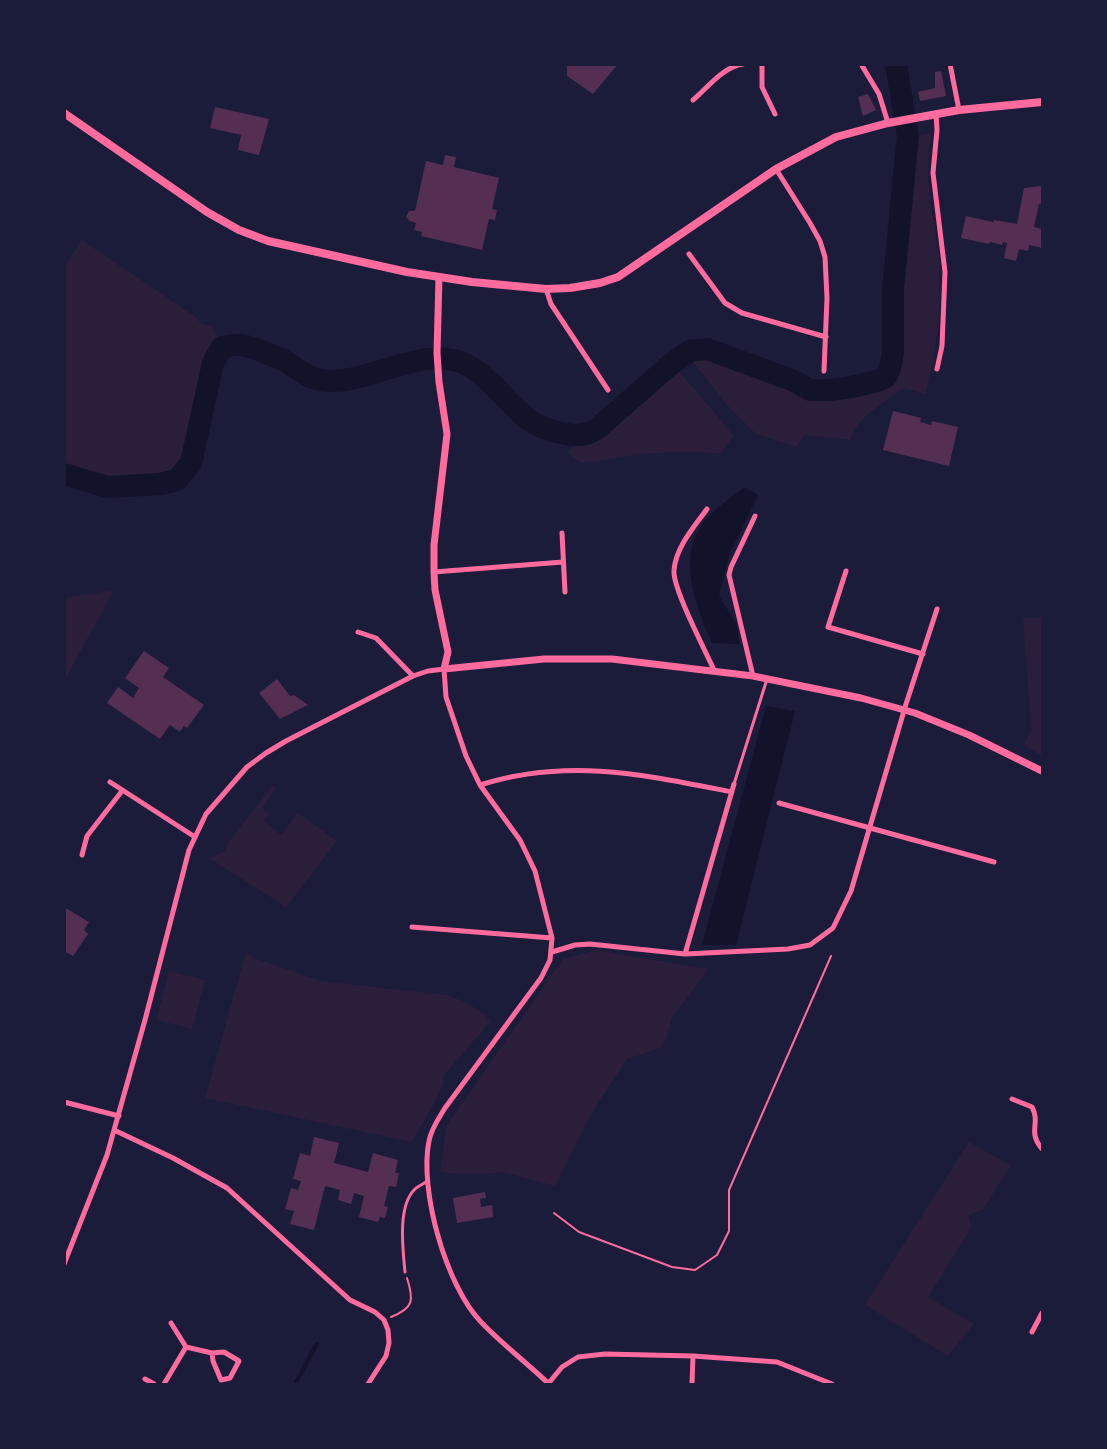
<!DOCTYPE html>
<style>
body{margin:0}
#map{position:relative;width:1107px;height:1449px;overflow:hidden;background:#1b1b3a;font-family:"Source Sans 3",sans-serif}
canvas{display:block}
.frame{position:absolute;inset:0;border:66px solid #1b1b3a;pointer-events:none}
</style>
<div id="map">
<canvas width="1107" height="1449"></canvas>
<div class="frame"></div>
</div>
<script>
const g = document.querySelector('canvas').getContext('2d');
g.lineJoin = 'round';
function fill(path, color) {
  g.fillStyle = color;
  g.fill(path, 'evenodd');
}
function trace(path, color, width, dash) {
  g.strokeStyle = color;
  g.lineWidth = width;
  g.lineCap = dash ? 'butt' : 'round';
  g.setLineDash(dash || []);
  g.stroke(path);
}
const green = new Path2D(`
 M931,133C929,152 927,170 929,188C931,213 937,237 939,262C942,307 937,350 925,394L904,388C884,403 858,416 850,440L804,435L797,447L756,434L727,405L692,361L706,351L776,387L806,395L821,397L852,392L887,381L893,373L900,341V284L913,137Z
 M82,240L197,318L201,324L212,326L222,347L213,363L191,463L177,480L160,484L107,487L65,474V266Z
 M679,371L734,436L721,453L674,452L642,454L584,463L578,461L569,454V450L607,426Z
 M114,590L68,674L65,679V598Z
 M1023,618H1042V756L1024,745L1031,730Z
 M273,785L276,788L262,808L269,814L264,821L281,835L298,813L337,841L286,907L209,858L225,851L227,844Z
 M596,950L708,969L672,1018L663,1047L627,1059L591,1114L555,1186L502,1172L471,1175L440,1172L446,1126L563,959Z
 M246,952L254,958L321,981L445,995C463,999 478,1008 491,1021L445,1074L440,1092L412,1142L205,1098Z
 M169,971L205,980L192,1029L156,1020Z
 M969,1142L1011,1165L983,1210L968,1215L972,1226L928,1297L974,1324L948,1356L865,1305Z`);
const water = new Path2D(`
 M744,487L758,495L729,555L719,596L736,623L740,644L712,643C695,604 675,553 708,517C718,506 733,497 744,487Z
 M766,706L795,711L736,945H702Z`);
const stream = new Path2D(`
 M295,1384L317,1344`);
const river = new Path2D(`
 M64,474L107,487L160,484L177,480L191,463L213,363L222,347C227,346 234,344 240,345C250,346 274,356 283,360C299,369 308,380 328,381C370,383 428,343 467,365C491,378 507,403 529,420C541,429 571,438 586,434C590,433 594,430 598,428L670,365L690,351L707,349L792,380L810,390H829L852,387L877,381L886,377L890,369L893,353V289L908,136L896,64`);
const building = new Path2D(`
 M567,64H618L593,94L567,76Z
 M941,71L946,96L920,101L918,92L935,88V72Z
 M868,94L876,110L863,116L858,97Z
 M215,107L269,119L259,155L238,150L241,135L210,128Z
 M445,155L456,157L454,167L499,178L492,209L497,210L495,220L489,219L482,250L421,236L422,232L414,230L416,223L410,221L406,217L409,211H415L426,161L443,165Z
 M1042,186V203L1039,204L1034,227L1042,229V248L1029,245L1028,251L1019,249L1016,261L1004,258L1007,243L1003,242L1002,245L990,242L989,244L961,238L966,216L993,222L994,220L1017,224L1024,188Z
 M893,411L921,418L920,422L931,425L932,421L958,427L949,466L883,450Z
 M144,651L169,668L163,677L204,705L187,728L184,726L180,732L170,725L160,739L107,703L118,687L133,698L139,688L125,678Z
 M277,679L290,696L294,695L308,705L280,719L259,693Z
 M64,907L89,922L84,930L88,934L73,956L64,951Z
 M314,1137L339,1143L334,1163L368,1172L373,1153L398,1160L395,1173H399L396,1187L389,1186L384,1206L388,1207L385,1218L380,1217L378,1222L359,1217L364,1196L354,1193L351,1204L338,1200L340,1190L325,1186L314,1230L290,1224L294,1211L285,1209L291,1188L298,1190L301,1181L293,1179L300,1153L310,1156Z
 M485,1192L486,1198L480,1199L481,1207L492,1205L493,1217L457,1223L453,1198Z`);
const path = new Path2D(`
 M554,1213L579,1232L672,1267L695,1270L717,1255L729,1231V1190L831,956
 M391,1317C414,1308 414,1300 407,1278`);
const service = new Path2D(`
 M734,784L767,679
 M405,1272C403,1250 397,1206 415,1189C418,1186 424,1184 427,1181`);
const minor = new Path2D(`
 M762,64V87L775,114
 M861,64L879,94L888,123
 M950,64L959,110
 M693,100C708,87 723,67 743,64
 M936,114L937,130L933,173L945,272L942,346L937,369
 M776,169L810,223L820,241L825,257L827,298L824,371
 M689,254L725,303L742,313L826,337
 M546,289L551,304L608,390
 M707,509C694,527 676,547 674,570C672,587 705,650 714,670
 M562,533L565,592
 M846,571L828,627L923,654
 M434,572L563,562
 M358,632L376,638L413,676
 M753,676L729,575L731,567L755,516
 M110,782L195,837
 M480,785C568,757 646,775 732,792
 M779,803L994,862
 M82,855L87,836L122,791
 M412,927L552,938
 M552,952L575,945L590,944L685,954L788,949L810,945L833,928L851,891L906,704L937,609
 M685,954L734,784
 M1012,1099L1032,1107C1041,1124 1027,1131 1042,1149
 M64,1102L119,1116
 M114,1130L173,1158L227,1188L350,1300L375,1312L384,1320L388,1330L389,1343L386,1356L368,1384
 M64,1264L107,1155L145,1020L189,850L206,814L247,767L266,753L286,741L413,676L428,671L444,669L446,697L466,756L480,785L520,840L535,871L552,938L550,960L541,978L445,1108C439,1118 431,1129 429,1141C419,1190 446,1286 481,1322C502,1344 527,1363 549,1384
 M171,1323L186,1347
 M1032,1332L1042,1313
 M224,1352L239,1361L230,1378L221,1380L213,1361L212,1353Z
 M145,1379L154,1384
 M164,1384L186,1347L212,1353
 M548,1384L562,1367L578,1357L605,1354L693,1356L777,1362L832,1384
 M692,1384L693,1356`);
const tertiary = new Path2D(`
 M439,277L437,353L439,382L447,434L434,545V572L435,590L448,652L444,669L544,659H612L753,676L861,698L915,713L969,735L1042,771`);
const primary = new Path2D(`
 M64,113L207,212L239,230L268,241L407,272L472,282L546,289L570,288L600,283L618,277L776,169L836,137L888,123L959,110L1042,102`);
fill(green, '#2a1e3b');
fill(water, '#12122b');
trace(stream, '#12122b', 4);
trace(river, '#12122b', 22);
fill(building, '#542f53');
trace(path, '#ff6b9d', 2);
trace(service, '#ff6b9d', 3);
trace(minor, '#ff6b9d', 5);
trace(tertiary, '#ff6b9d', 7);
trace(primary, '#ff6b9d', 8);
</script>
